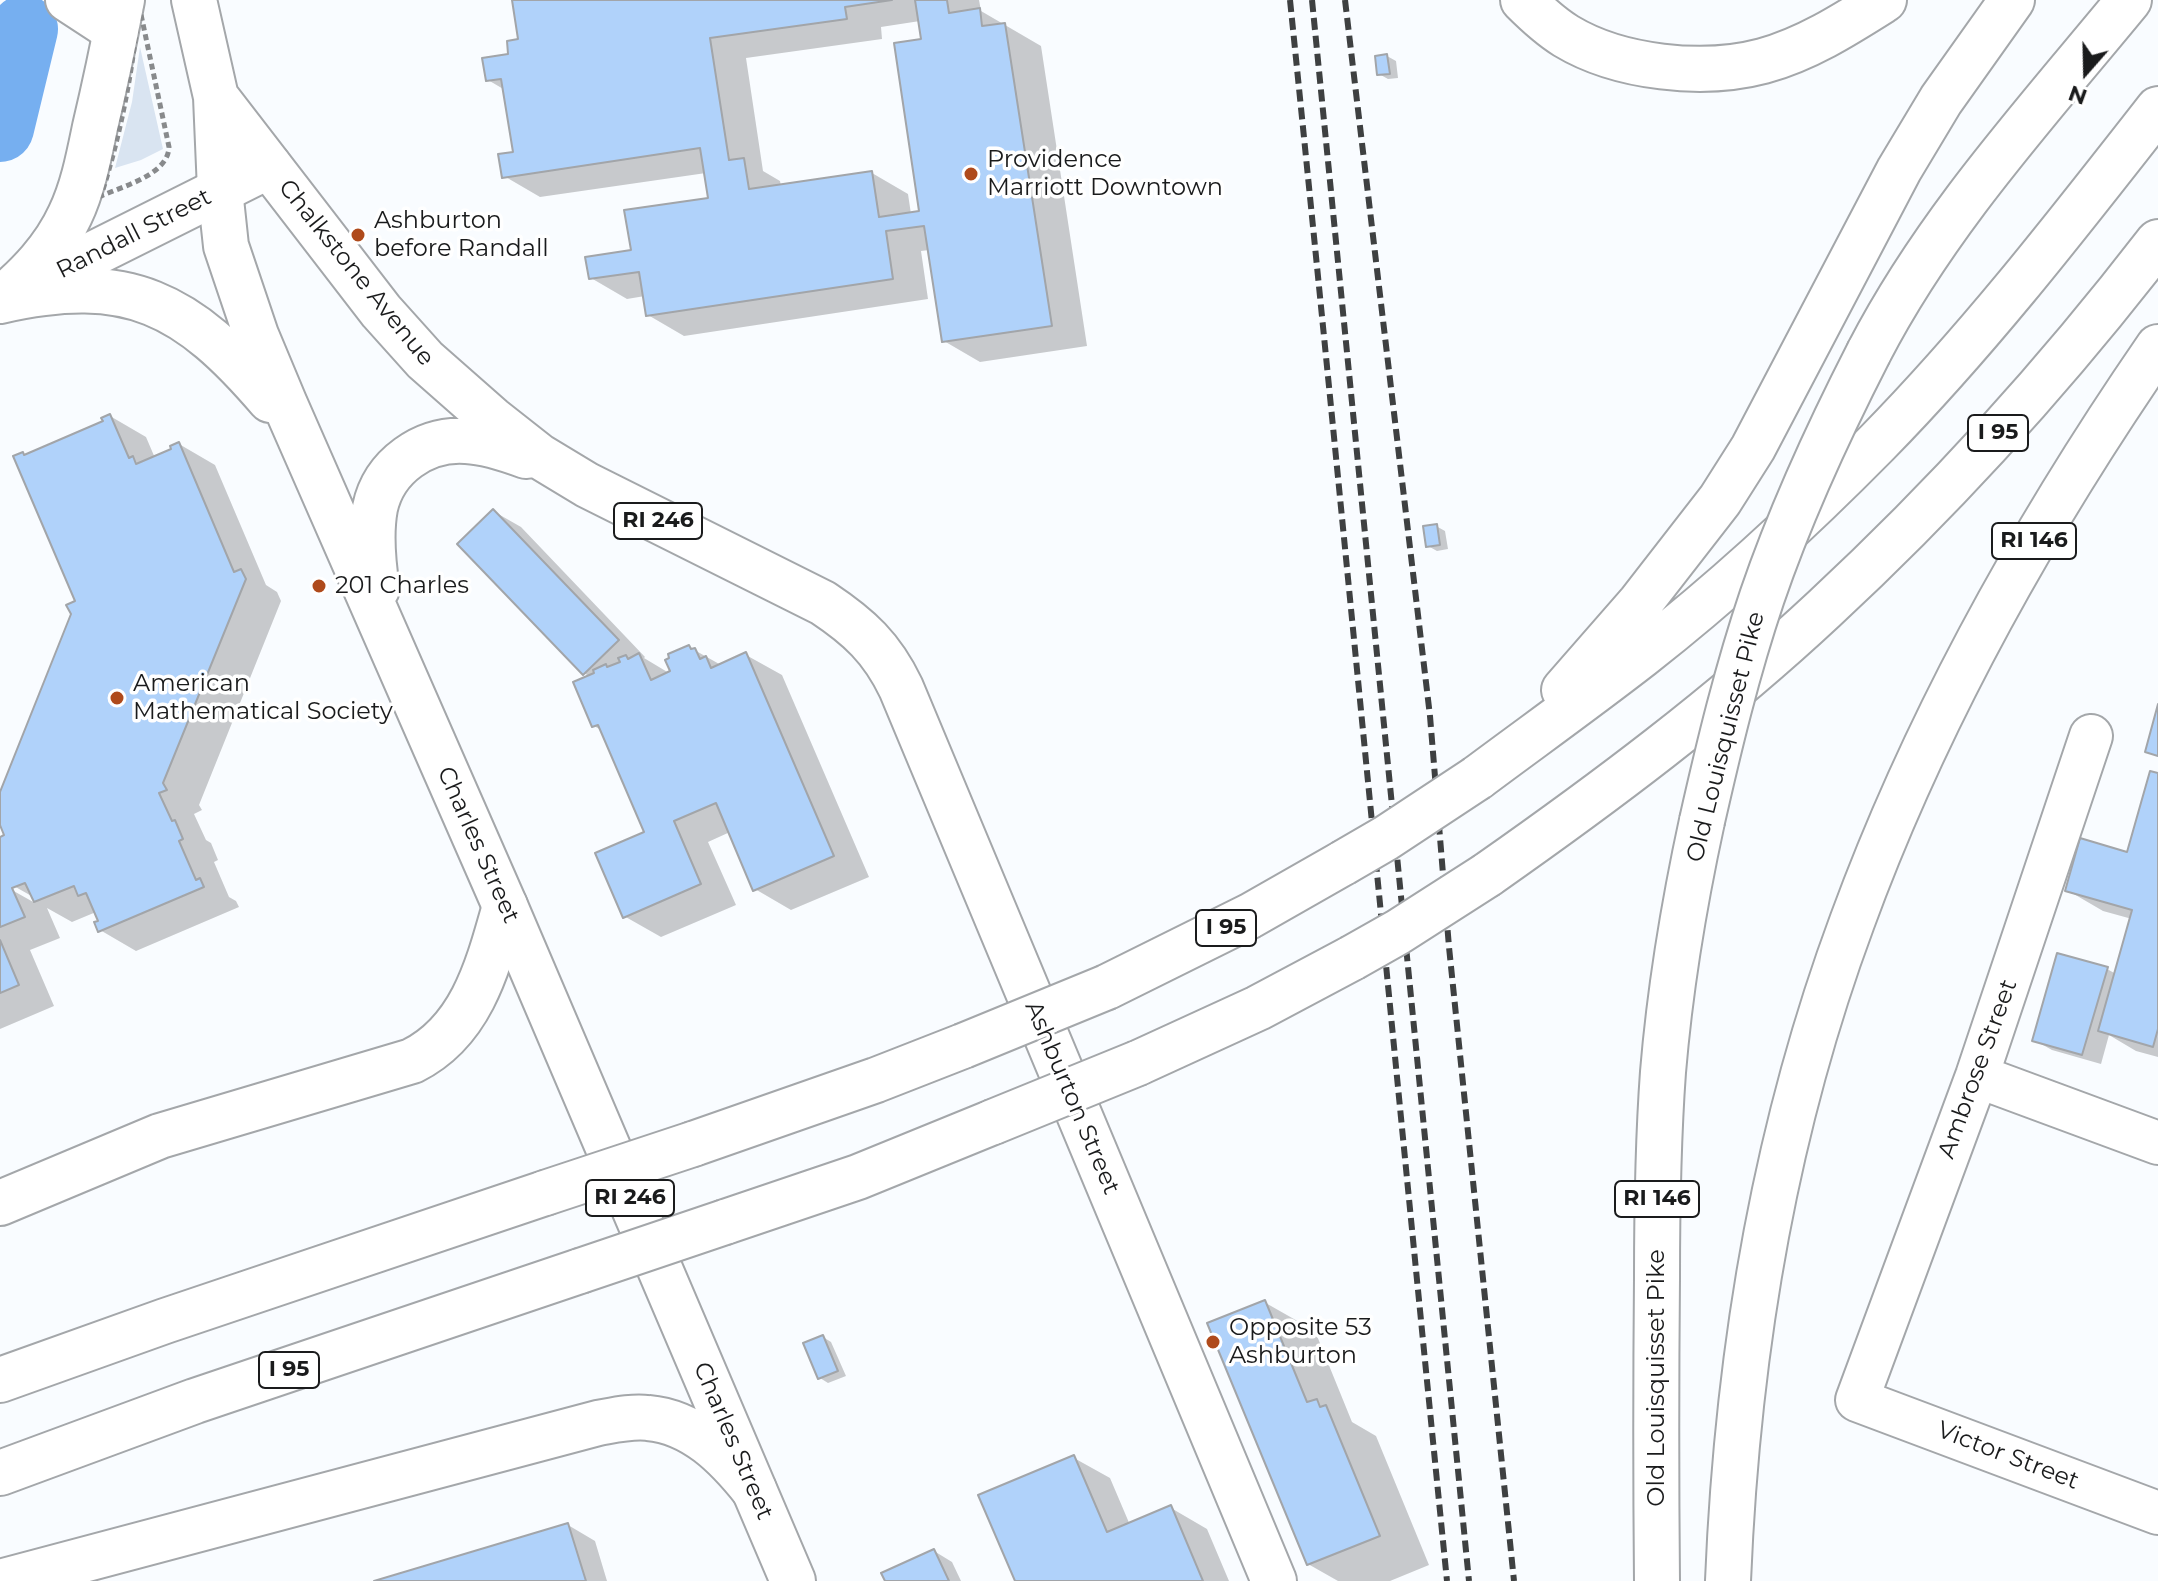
<!DOCTYPE html>
<style>
body{margin:0}
#map{position:relative;width:2158px;height:1581px;overflow:hidden;background:#f9fcff;font-family:Montserrat,sans-serif}
canvas{display:block}
.north{position:absolute;left:2046px;top:32px;width:80px;height:80px;-webkit-text-stroke:6px #fff;paint-order:stroke;rotate:200deg;font-size:22px;font-weight:700;line-height:32px;text-align:center;color:#1a1b1c}
.north::after{content:'';display:block;margin:auto;width:28px;height:36px;background:#1a1b1c;clip-path:polygon(50% 0,100% 100%,50% 72%,0 100%)}
</style>
<div id="map">
<canvas width="2158" height="1581"></canvas>
<div class="north">N</div>
</div>
<script>
const g = document.querySelector('canvas').getContext('2d');
g.lineJoin = 'round';
function fill(path, color) {
  g.fillStyle = color;
  g.fill(path, 'evenodd');
}
function trace(path, color, width, dash) {
  g.strokeStyle = color;
  g.lineWidth = width;
  g.lineCap = dash ? 'butt' : 'round';
  g.setLineDash(dash || []);
  g.stroke(path);
}
function label(font, color, halo, rows, align = 'center') {
  g.font = font + ' Montserrat,sans-serif';
  g.lineWidth = 7;
  g.setLineDash([]);
  g.textBaseline = 'middle';
  g.strokeStyle = halo;
  g.fillStyle = color;
  for (const [text, x, y, turn = 0] of rows) {
    g.save();
    g.translate(x, y);
    g.rotate((+turn || 0) * Math.PI / 180);
    g.textAlign = isNaN(turn) ? turn : align;
    if (halo) g.strokeText(text, 0, 0);
    g.fillText(text, 0, 0);
    g.restore();
  }
}
const green = new Path2D(`
 M140,47L163,149L141,160L115,168L132,102Z`);
const shadow = new Path2D(`
 M514,0H979L981,11L1041,46L1087,346L980,362L944,341L929,250L921,251L928,299L684,336L648,315L645,296L627,299L591,278L710,200L706,173L540,197L504,176L515,154L505,90L488,80L511,55L520,41ZM920,21L923,40L921,213L911,214L908,194L872,173L781,186L780,181L763,171L746,58L882,39L881,27Z
 M1387,56L1396,61L1398,78L1388,79L1379,74Z
 M110,416L146,437L155,458L174,450L179,444L215,465L266,585L277,592L281,601L199,805L202,810L194,814L206,840L211,843L218,860L214,862L229,897L236,901L239,907L136,951L100,930L101,922L96,912L72,922L47,908L60,938L30,950L54,1006L0,1029V840L7,837L0,820V795L78,602L22,454L26,456L105,422ZM5,881L35,898V903L3,885Z
 M493,511L521,527L645,657L644,658L674,676L689,647L721,665L746,655L782,675L869,877L791,910L755,889L730,832L708,842L736,905L661,937L624,916L647,833L603,731L594,726L590,677L584,673Z
 M1436,526L1445,531L1448,549L1437,551L1428,546Z
 M2158,775V1057L2136,1051L2109,1035L2101,1064L2052,1050L2034,1040L2107,969L2116,974L2132,919L2103,911L2067,890L2128,854Z
 M1264,1302L1315,1331L1352,1422L1376,1436L1429,1565L1390,1581H1338L1308,1564Z
 M823,1337L831,1342L846,1376L828,1383L820,1378Z
 M1074,1458L1110,1478L1130,1525L1171,1508L1207,1529L1229,1581H1017Z
 M568,1525L595,1541L607,1581H381Z
 M934,1551L952,1562L961,1581H887Z`);
const river = new Path2D(`
 M0,128L24,29`);
const building = new Path2D(`
 M512,0H892L845,7L847,19L710,38L729,160L744,158L749,189L872,171L879,217L919,211L894,43L921,39L915,0H947L949,13L980,8L982,26L1005,23L1052,326L942,342L924,226L886,231L893,279L646,316L639,272L589,279L585,257L631,250L624,210L708,198L700,148L502,178L498,154L513,152L501,79L486,81L482,58L508,54L507,41L518,39Z
 M1387,54L1390,74L1377,75L1375,56Z
 M110,414L129,458L133,456L136,464L171,449L170,446L179,442L234,572L241,569L246,579L163,783L167,790L159,793L172,821L175,820L183,839L179,841L196,880L200,878L204,887L98,932L94,922L98,921L86,893L78,896L74,886L34,902L25,883L12,888L25,917L0,927V837L4,835L0,825V792L71,614L66,605L75,601L13,456L23,452L24,455L103,421L101,418Z
 M493,509L619,640L583,675L457,544Z
 M1437,524L1440,545L1426,547L1423,526Z
 M689,645L691,649L695,648L700,659L706,656L711,668L746,652L834,856L753,891L716,803L674,821L701,884L623,918L595,853L644,832L598,725L592,727L573,682L594,673L593,670L606,664L607,667L620,662L618,658L626,655L628,659L639,653L651,680L670,671L665,660L669,658L668,654Z
 M2158,704V756L2145,752Z
 M2150,771L2158,773V1029L2153,1047L2098,1031L2132,910L2065,891L2080,838L2127,852Z
 M0,940L19,985L0,993Z
 M2057,953L2108,967L2082,1055L2032,1041Z
 M1265,1300L1307,1402L1317,1399L1320,1407L1326,1405L1380,1536L1307,1565L1207,1323Z
 M823,1335L838,1371L818,1379L803,1343Z
 M1074,1455L1107,1532L1171,1505L1203,1581H1015L978,1495Z
 M568,1523L586,1581H374Z
 M934,1549L949,1581H885L881,1573Z`);
const path = new Path2D(`
 M139,5L169,147C168,175 123,186 101,196C121,134 133,70 139,5Z`);
const minor = new Path2D(`
 M67,0L116,32
 M2091,736L1977,1076L1857,1400L2158,1513
 M1977,1076L2158,1143`);
const secondary = new Path2D(`
 M9,296L269,166`);
const primary = new Path2D(`
 M194,0L216,97L220,190L226,246L256,335L284,402L505,906L793,1581
 M216,97L381,311L425,360L492,419L539,456L587,485L823,603C859,627 882,648 901,688L1274,1581
 M0,300C28,276 54,250 70,215C83,188 89,156 95,127C105,85 114,42 122,0
 M0,301C129,272 187,303 270,400
 M377,589C373,563 370,535 375,508C384,466 424,438 466,441C487,442 507,449 526,456`);
const motorway = new Path2D(`
 M1523,0C1536,13 1550,26 1566,36C1619,68 1703,77 1763,61C1807,49 1846,24 1884,0
 M1869,352C1936,222 2037,112 2129,0
 M1564,690L1640,603L1720,500L1753,448L1899,170L1941,100L2012,0
 M1477,778C1532,737 1588,697 1642,655C1725,590 1803,518 1877,443C1979,339 2068,224 2158,109
 M1487,875C1604,793 1719,707 1824,609C1946,496 2057,373 2158,242
 M1107,987L1250,916L1343,863
 M1138,1063L1258,1008L1352,958
 M693,1144L876,1080L963,1046
 M0,1203L160,1136L412,1061C472,1031 488,966 505,906
 M725,1222L858,1177L993,1122
 M0,1380L165,1321L545,1193
 M0,1473L195,1401L580,1271
 M4,1581L598,1423C615,1420 632,1416 648,1418C694,1422 727,1456 754,1490
 M1657,1581C1656,1480 1656,1379 1657,1278C1657,1209 1658,1141 1663,1072C1670,988 1684,904 1702,821
 M1728,1581C1737,1358 1774,1132 1852,922C1927,717 2034,527 2158,347`);
const rail = new Path2D(`
 M1290,0C1344,527 1394,1054 1447,1581
 M1312,0L1469,1581
 M1345,0L1430,716L1449,947L1514,1581`);
const motorwayBridge = new Path2D(`
 M1702,821C1719,746 1737,671 1762,597C1791,512 1828,432 1869,352
 M1343,863L1386,838L1477,778
 M1352,958L1398,932L1487,875
 M963,1046L1107,987
 M993,1122L1138,1063
 M545,1193L693,1144
 M580,1271L725,1222`);
const markers = [
 [971,174,8,"#af4a1b"],
 [358,235,8,"#af4a1b"],
 [319,586,8,"#af4a1b"],
 [117,698,8,"#af4a1b"],
 [1213,1342,8,"#af4a1b"]
];
const shields = [
 [1998,433,60],
 [658,521,88],
 [2034,541,84],
 [1226,928,60],
 [630,1198,88],
 [1657,1199,84],
 [289,1370,60]
];
const shieldNames = [
 ["I 95",1998,433],
 ["RI 246",658,521],
 ["RI 146",2034,541],
 ["I 95",1226,928],
 ["RI 246",630,1198],
 ["RI 146",1657,1199],
 ["I 95",289,1370]
];
const poiNames = [
 ["Providence",987,160],
 ["Marriott Downtown",987,188],
 ["Ashburton",374,221],
 ["before Randall",374,249],
 ["201 Charles",335,586],
 ["American",133,684],
 ["Mathematical Society",133,712],
 ["Opposite 53",1229,1328],
 ["Ashburton",1229,1356]
];
const streetNames = [
 ["Randall Street",134,234,-27],
 ["Chalkstone Avenue",356,273,51],
 ["Old Louisquisset Pike",1726,737,-76],
 ["Charles Street",478,845,66],
 ["Ambrose Street",1978,1069,-70],
 ["Ashburton Street",1072,1098,67],
 ["Old Louisquisset Pike",1657,1378,-90],
 ["Charles Street",733,1441,67],
 ["Victor Street",2008,1456,21]
];
fill(green, '#d9e4f1');
fill(shadow, '#0003');
trace(river, '#76aff0', 68);
fill(building, '#b0d2fa');
trace(building, '#a2a5a9', 2);
trace(minor, '#a4a7aa', 46);
trace(secondary, '#a4a7aa', 48);
trace(primary, '#a4a7aa', 48);
trace(motorway, '#a4a7aa', 48);
trace(path, '#888a8c', 5, [6, 4]);
trace(minor, '#fff', 42);
trace(secondary, '#fff', 44);
trace(primary, '#fff', 44);
trace(motorway, '#fff', 44);
trace(rail, '#3e4041', 6, [12, 6]);
trace(motorwayBridge, '#a4a7aa', 48, []);
trace(motorwayBridge, '#fff', 44);
for (const [x, y, r, color] of markers) {
  const dot = new Path2D();
  dot.arc(x, y, r, 0, 2 * Math.PI);
  g.fillStyle = color;
  g.fill(dot);
  trace(dot, '#fff', 3);
}
for (const [x, y, w] of shields) {
  const box = new Path2D();
  box.roundRect(x - w / 2, y - 18, w, 36, 6);
  g.fillStyle = '#fff';
  g.fill(box);
  trace(box, '#1a1b1c', 2);
}
label('bold 22px', '#1a1b1c', null, shieldNames);
label('24px', '#1a1b1c', '#fff', poiNames, 'left');
label('24px', '#1a1b1c', '#fff', streetNames);
</script>
